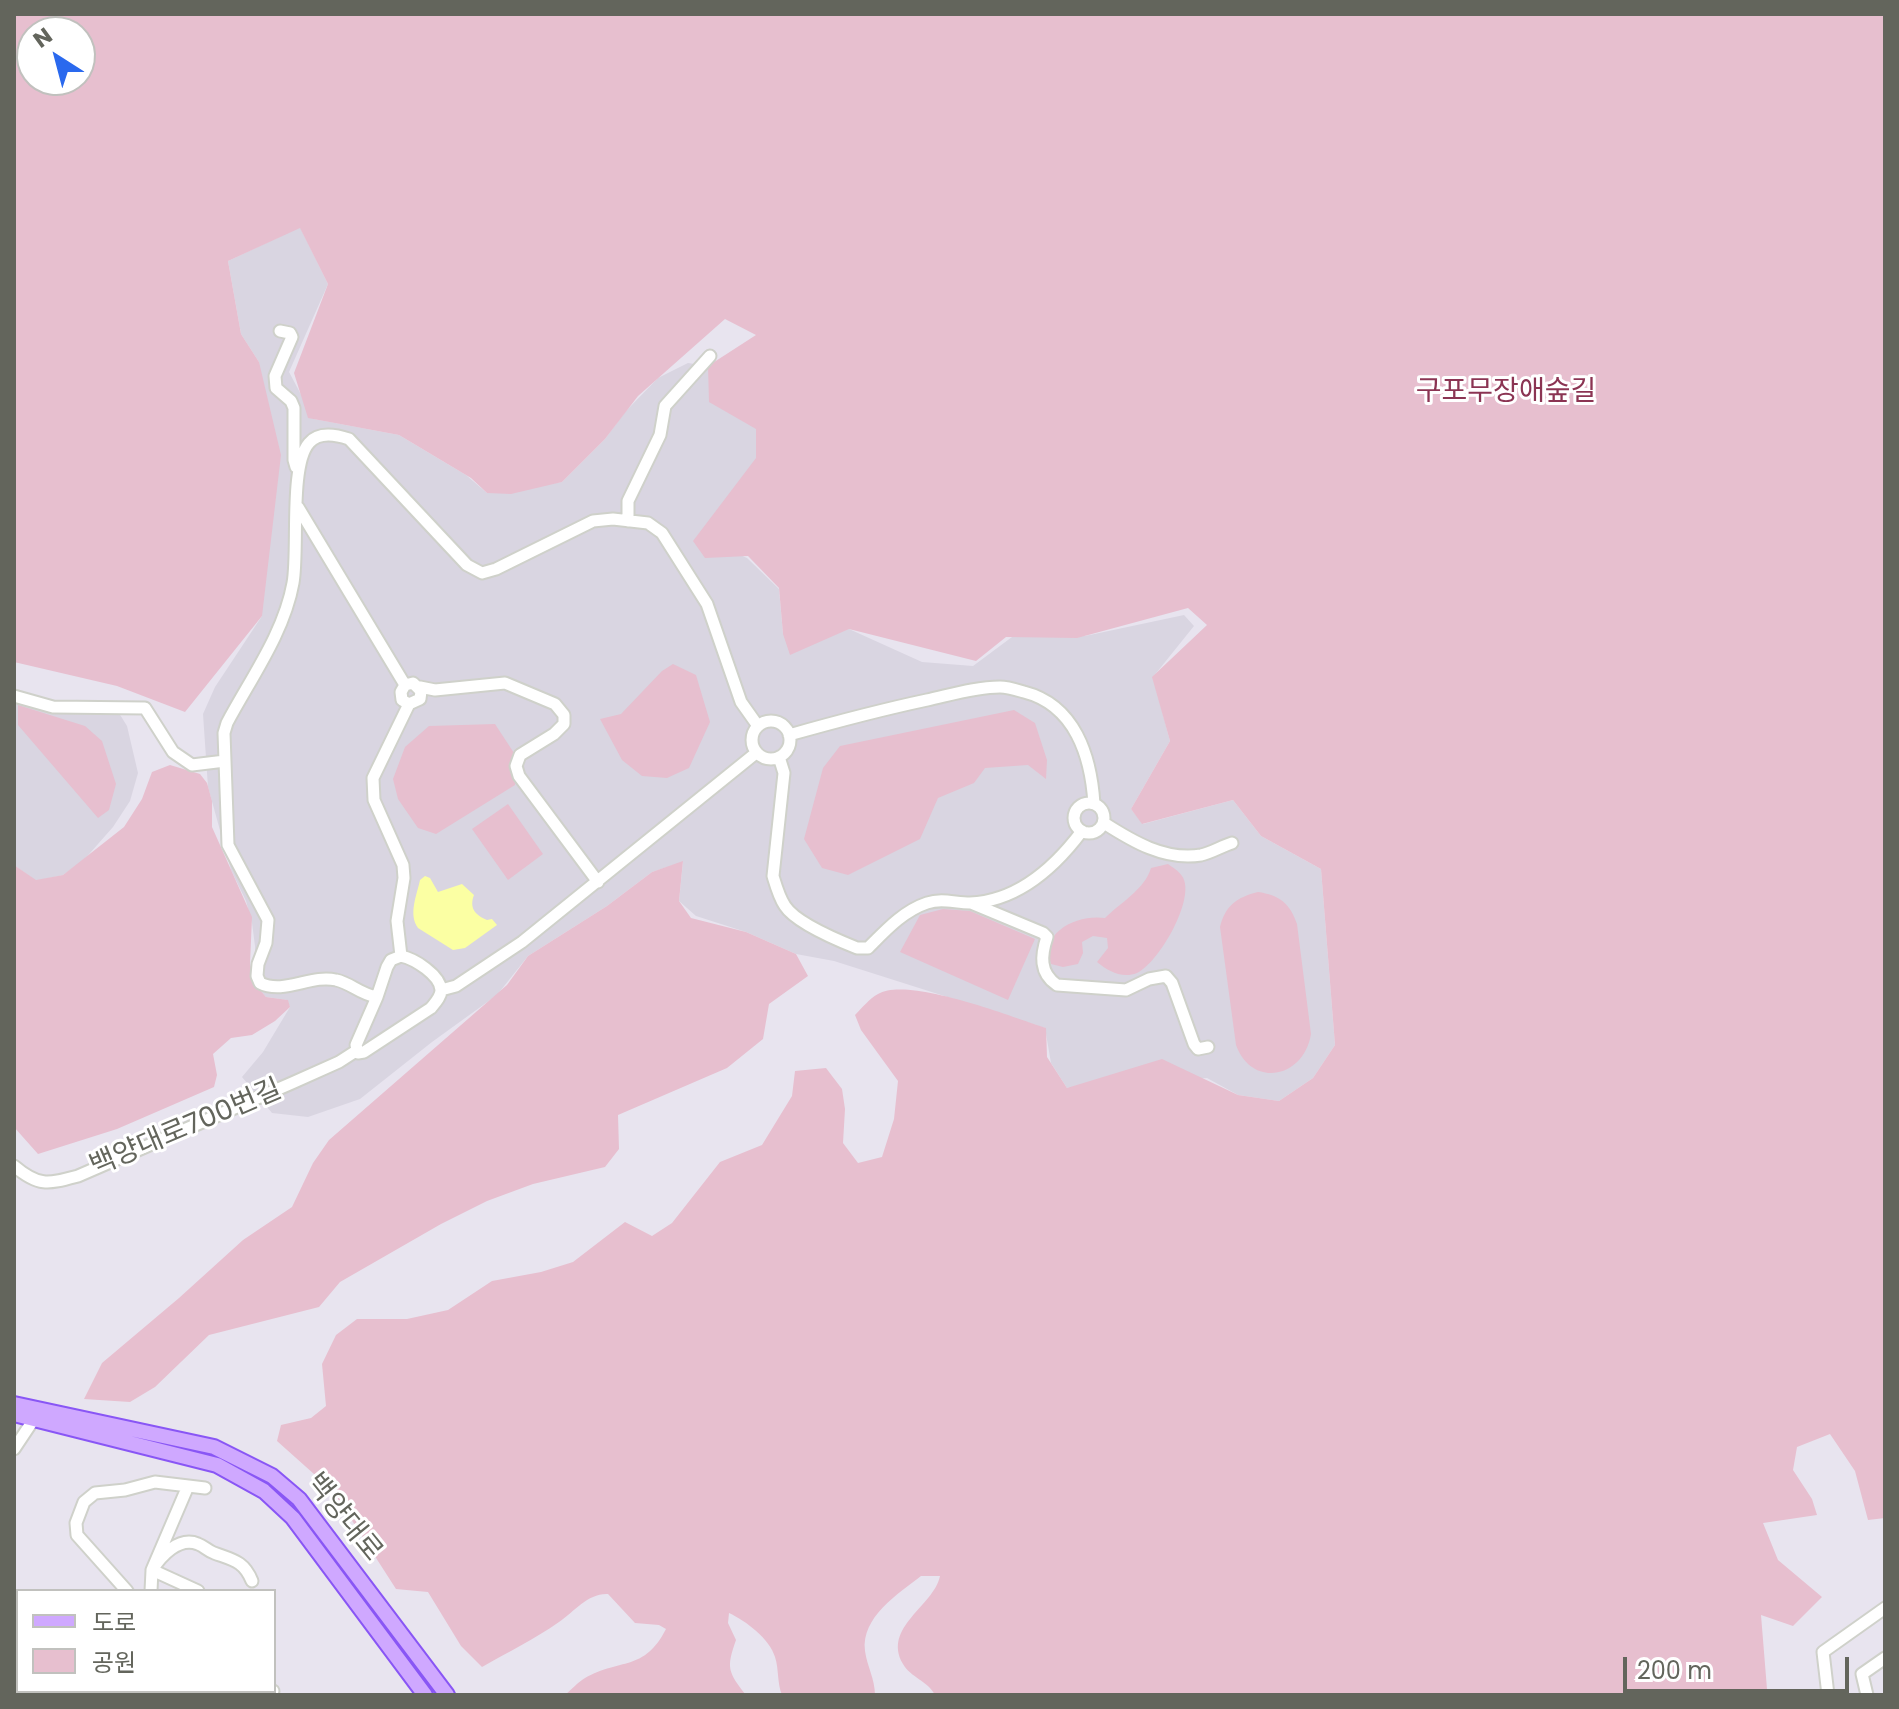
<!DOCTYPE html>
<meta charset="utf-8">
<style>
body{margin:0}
#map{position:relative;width:1899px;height:1709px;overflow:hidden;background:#e8e4ef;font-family:Poppins,"Noto Sans KR",sans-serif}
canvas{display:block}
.frame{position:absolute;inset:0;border:16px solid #63655c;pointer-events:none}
.legend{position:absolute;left:16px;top:1589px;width:260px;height:104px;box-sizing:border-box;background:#fff;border:2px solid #c1c1be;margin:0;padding:10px 14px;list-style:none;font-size:24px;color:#63655c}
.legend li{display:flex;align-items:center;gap:16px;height:40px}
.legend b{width:40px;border:2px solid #c1c1be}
.north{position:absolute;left:16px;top:16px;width:80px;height:80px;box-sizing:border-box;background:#fff;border:2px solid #c1c1be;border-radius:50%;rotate:324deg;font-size:22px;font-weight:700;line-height:32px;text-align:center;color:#63655c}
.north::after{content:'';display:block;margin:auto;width:28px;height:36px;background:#2a69ee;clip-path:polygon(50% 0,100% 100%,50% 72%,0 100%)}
.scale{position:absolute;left:1623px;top:1657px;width:226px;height:36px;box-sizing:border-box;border:4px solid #63655c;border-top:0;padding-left:10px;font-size:24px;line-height:28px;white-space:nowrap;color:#63655c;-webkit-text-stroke:6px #fff;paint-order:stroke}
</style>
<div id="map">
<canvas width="1899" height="1709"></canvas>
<div class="frame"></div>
<ul class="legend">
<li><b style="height:10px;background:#cfa8ff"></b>도로</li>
<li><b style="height:22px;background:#e7bfcf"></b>공원</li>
</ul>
<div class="north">N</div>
<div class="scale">200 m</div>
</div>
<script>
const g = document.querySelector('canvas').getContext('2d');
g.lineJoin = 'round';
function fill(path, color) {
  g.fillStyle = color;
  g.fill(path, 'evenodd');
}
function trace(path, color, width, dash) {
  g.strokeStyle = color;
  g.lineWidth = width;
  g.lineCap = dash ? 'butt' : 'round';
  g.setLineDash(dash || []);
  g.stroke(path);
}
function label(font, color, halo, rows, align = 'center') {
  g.font = font + ' Poppins,"Noto Sans KR",sans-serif';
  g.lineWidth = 6;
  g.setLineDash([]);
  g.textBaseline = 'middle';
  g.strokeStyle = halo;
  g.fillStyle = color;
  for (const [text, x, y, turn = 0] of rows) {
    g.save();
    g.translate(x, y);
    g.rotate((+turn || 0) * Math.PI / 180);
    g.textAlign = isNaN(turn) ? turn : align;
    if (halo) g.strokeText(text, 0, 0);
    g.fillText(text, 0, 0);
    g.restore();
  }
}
const education = new Path2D(`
 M300,227L328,284L289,372L314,419L399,435L466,475L487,493L562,482L605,439L625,412L658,378L688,363L708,366L761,424V453L725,548L747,558L779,589L783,634L849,629L922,662L973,666L1012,637L1085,636L1184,615L1194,626L1153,677L1170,741L1131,809L1143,824L1233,800L1261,836L1321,869L1335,1045L1313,1078L1279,1101L1238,1095L1207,1078L1067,1088L1051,1063L1045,1028L834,961L796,954L746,932L696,916L679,901L683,862L652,872L607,906L528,956L497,995L432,1042L360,1099L308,1117L272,1113L242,1077L263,1052L290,1007L287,1000L266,997L255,985V946L252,923L246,901L231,870L208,787L203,714L215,687L262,616L259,362L241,334L228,261Z
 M14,690L52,701L114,705L127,726L138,773L130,801L113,827L83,861L63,875L36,881L14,865Z`);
const green = new Path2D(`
 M14,14H1885V1518L1868,1520L1855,1471L1830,1434L1797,1447L1793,1470L1812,1499L1817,1515L1763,1523L1778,1560L1822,1597L1793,1626L1761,1615L1767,1689L1761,1695H935C928,1681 910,1677 903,1664C882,1627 934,1606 940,1576H921C898,1594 861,1617 865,1651C867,1666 875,1679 875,1695H782C777,1683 779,1669 775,1657C770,1639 746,1621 729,1613L728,1623L736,1640C726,1668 728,1672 746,1695H565C571,1690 578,1682 585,1678C620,1658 644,1672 666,1629L659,1625L635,1623L608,1594C588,1593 575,1611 559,1622C535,1639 508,1652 482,1667L461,1646L428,1592L396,1589L333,1491L277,1441L281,1425L311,1418L326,1406L322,1364L336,1335L357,1319H407L448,1310L492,1281L541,1272L573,1262L625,1222L652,1236L672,1223L720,1162L762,1145L792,1096L795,1071L826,1068L842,1089L845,1109L843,1143L858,1163L882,1157L894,1119L898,1081L861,1030L855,1015C862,1008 870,998 878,994C908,976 1012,1017 1046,1028L1047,1057L1067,1088L1162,1059L1238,1095L1279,1101L1313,1078L1335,1045L1321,869L1261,836L1233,800L1142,824L1131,809L1170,741L1152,677L1207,625L1188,608L1077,638L1006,637L976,661L849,629L790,655L783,634L779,588L748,556L705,558L693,541L756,458V429L709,402L708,366L756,335L725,319L638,396L605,439L562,482L511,494L487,493L471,478L399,435L308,418L294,373L328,284L300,228L228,261L241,334L259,362L281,455L262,616L185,712L117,686L14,662ZM32,32H80V80H32Z
 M673,664L696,675L710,722L689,768L667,778L642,776L622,760L600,719L621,714L662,671Z
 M18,705L85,726L102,741L116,784L109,810L98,818L18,725Z
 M1014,710L1035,723L1047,760L1046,779L1028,765L985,768L974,783L938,798L920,839L848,875L822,868L804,839L823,768L840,746Z
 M495,724L514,753L515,785L436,834L418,828L398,799L393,779L405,747L429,726Z
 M170,765L200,774L207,783L212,801V827L252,917L250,964L255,984L266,997L288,1000L290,1007L275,1021L252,1035L231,1038L213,1054L217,1075L214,1087L117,1129L38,1154L14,1127V865L36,880L63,875L124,827L142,799L152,772Z
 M508,804L543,854L508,880L472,829Z
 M683,861L679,901L691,918L746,932L796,954L808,976L769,1004L763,1039L727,1068L618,1115L619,1149L605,1167L533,1184L487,1201L441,1224L340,1282L319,1307L209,1335L155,1387L130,1402L84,1399L102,1363L179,1298L243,1240L292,1207L313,1163L329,1140L507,985L528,956L607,906L652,872Z
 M1168,864C1172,867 1179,871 1182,876C1197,897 1159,963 1137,973C1122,979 1108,971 1097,962L1108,948L1107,938L1093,936L1082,942L1083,953L1078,964L1063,967L1051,964C1039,932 1077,914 1105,918C1120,903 1145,889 1151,868Z
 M1258,892C1279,895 1290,903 1297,924L1311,1034C1304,1078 1252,1089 1236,1045L1220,927C1225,906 1237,897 1258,892Z
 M943,909L970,911L1035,939L1008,1000L900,952L920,915Z`);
const water = new Path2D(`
 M425,876L430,878L438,892L462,884L474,895C469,908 475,915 487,920L492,919L497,925L465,948L453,950L418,928C408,914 417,895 420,880Z`);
const minorTunnel = new Path2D(`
 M93,1695L96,1691`);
const minor = new Path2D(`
 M280,331L290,333L292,337L275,376L276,388L291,401L294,408V460L296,467
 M298,507L405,685
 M628,521V501L660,435L665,406L710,356
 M420,687L435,690L505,683L555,704L564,715V724L554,734L520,755L516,766L519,776L598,882
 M14,696L53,707L145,708L173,752L192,765L225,761
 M752 740a19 19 0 1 1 38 0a19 19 0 1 1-38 0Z
 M789,735C835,722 880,710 927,700C950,695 976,687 1000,687C1008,687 1017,690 1024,692C1075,705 1091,756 1094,804
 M779,757L784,773L773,876C776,886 779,897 785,906C796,923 837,940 857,948H868C885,931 903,911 927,903C942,898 955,903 970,903C1018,901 1055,867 1082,831
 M1074 818a15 15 0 1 1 30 0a15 15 0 1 1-30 0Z
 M1104,823C1132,841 1165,861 1201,855C1211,853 1222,846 1232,843
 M971,903L1043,933L1047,937C1041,955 1039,973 1057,985L1126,990L1149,979L1166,976L1172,983L1194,1044L1198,1049L1208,1047
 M401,956L397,921L404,878L403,865L374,800L373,778L409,704L420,699L421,691L413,683L405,685L401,692L402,700L409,704
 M401,956C415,959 440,975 441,990C441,997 435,1003 431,1008L364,1052L358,1053L356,1045L377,997L387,967L391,960Z
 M441,990L456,986L522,942L756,753
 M377,997C359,994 351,983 336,980C311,974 284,995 260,983L257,976L258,964L266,943L268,920L228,845L224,733L227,723C251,678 284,633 293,583C299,550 289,466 309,443C319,431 337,435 349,439L467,565L482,573L496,569L593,521L613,519L648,523L662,533L707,604L741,702L758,726
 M14,1166C39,1187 48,1184 78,1176L292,1083L339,1062L356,1051
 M14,1449L34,1419
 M152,1570C161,1556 179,1536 198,1544C204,1546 208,1551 214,1553C233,1560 244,1561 252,1581
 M152,1570L198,1591
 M127,1591L77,1535L76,1523L84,1502L95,1493L125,1490L155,1482L205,1488
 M151,1591L152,1570L188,1486
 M14,1671L18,1665
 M36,1691L38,1695
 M190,1691L196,1695
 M212,1695L216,1691
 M271,1695L273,1691
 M1828,1695L1823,1652L1885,1608
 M1867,1695L1862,1674L1885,1658`);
const major = new Path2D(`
 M14,1404L214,1447L272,1476L299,1499L447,1695
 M14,1414L217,1465L264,1491L293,1518L425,1695`);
const rail = new Path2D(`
 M14,1586L20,1591
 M140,1691L145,1695`);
const parkNames = [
 ["구포무장애숲길",1506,393]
];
const streetNames = [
 ["백양대로700번길",186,1129,-23],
 ["백양대로",343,1518,51]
];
fill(education, '#d9d5e1');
fill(green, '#e7bfcf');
fill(water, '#fbffa3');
trace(minorTunnel, '#c7c4ca', 11, [11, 5.5]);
trace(minor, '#cfd1ca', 15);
trace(major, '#8956f5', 18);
trace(minor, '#fff', 11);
trace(major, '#cfa8ff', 14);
trace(rail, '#b0b1af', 2, [2, 10]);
label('28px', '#8b3453', '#fff', parkNames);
label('28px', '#63655c', '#fff', streetNames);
</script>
